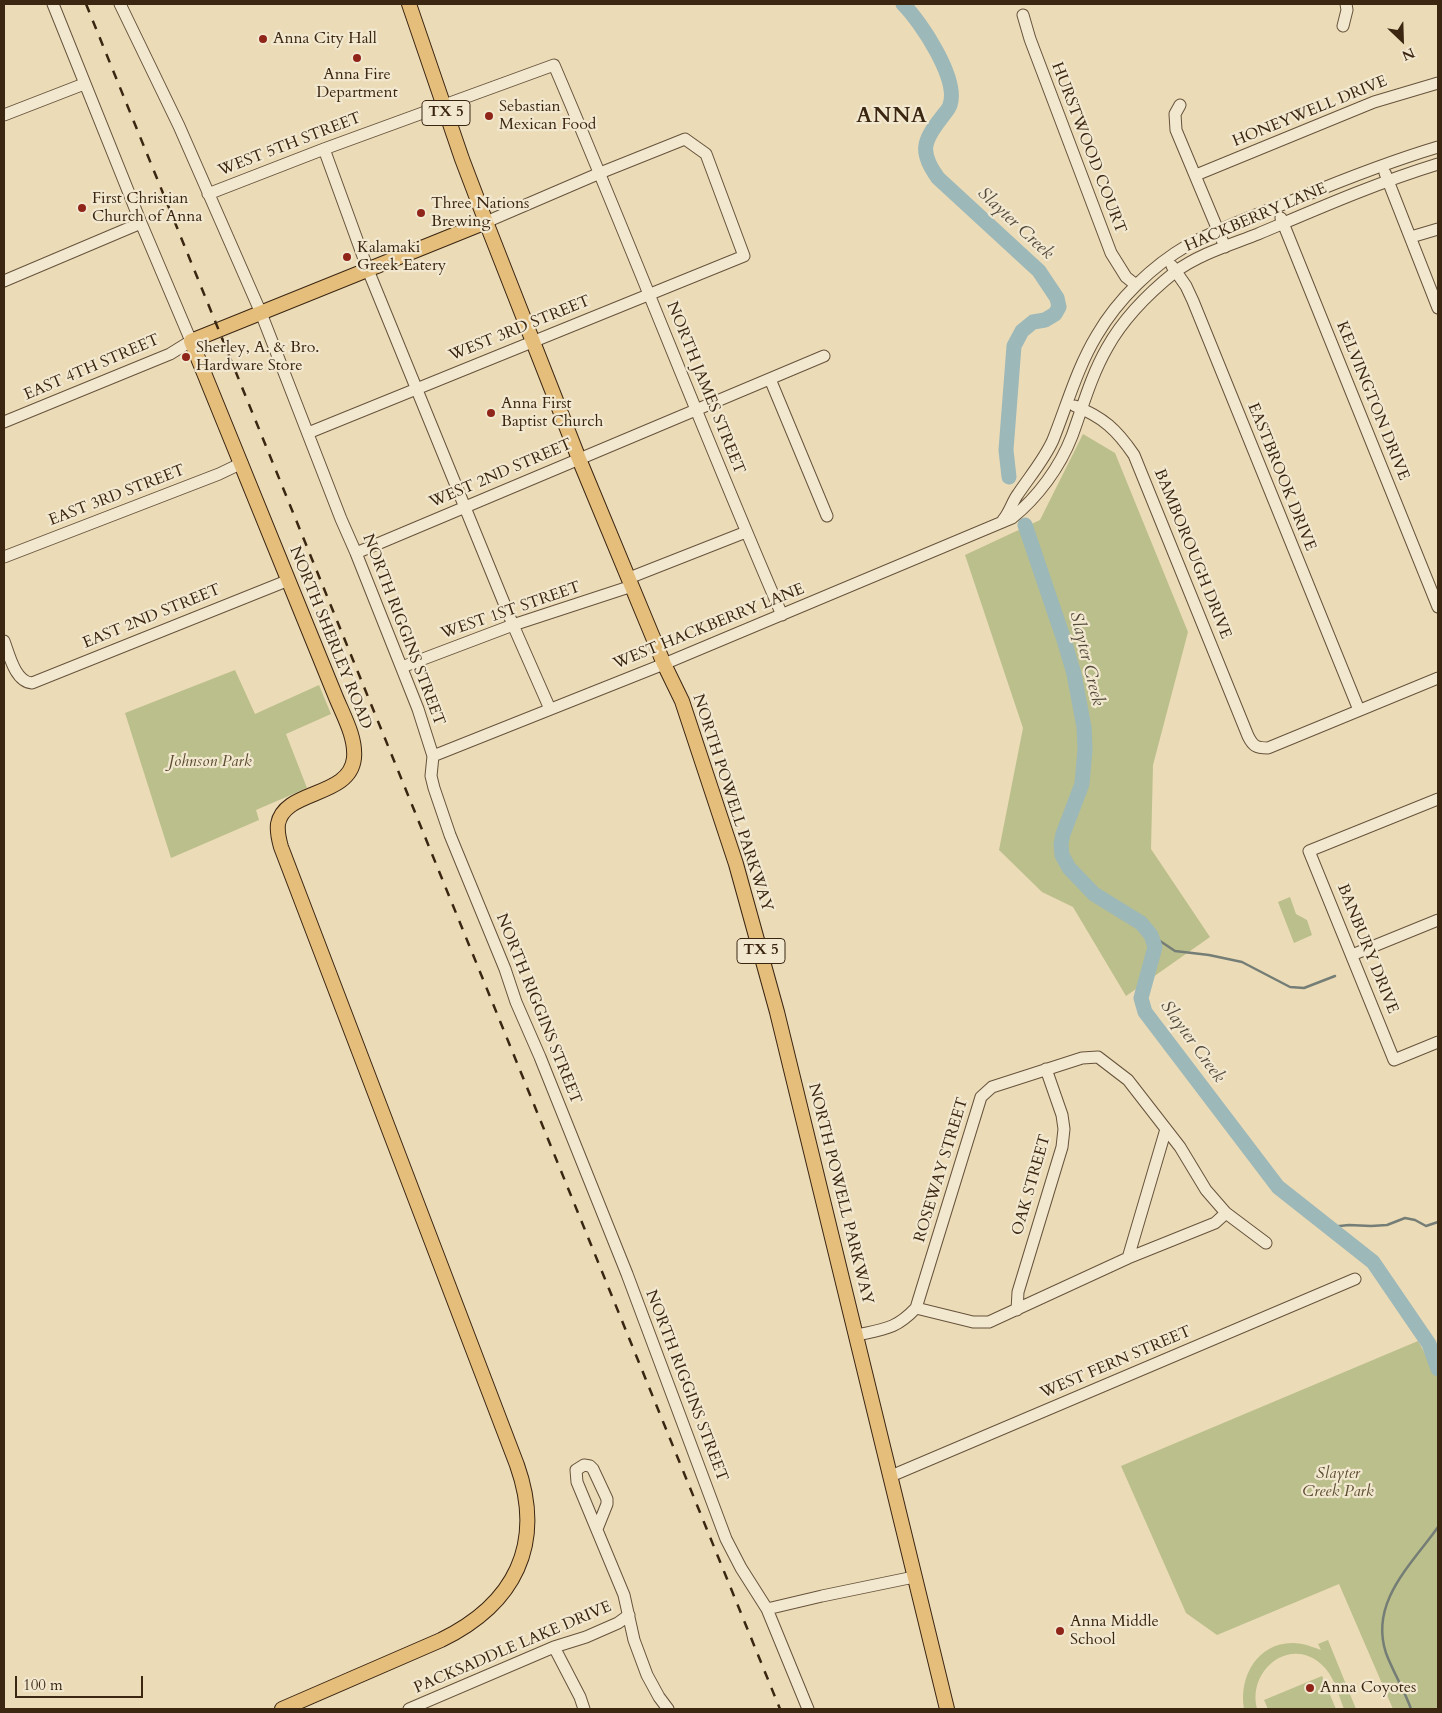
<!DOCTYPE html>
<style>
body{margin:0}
#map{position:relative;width:1442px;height:1713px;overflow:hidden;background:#ebdbb7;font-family:Cardo,serif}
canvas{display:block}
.frame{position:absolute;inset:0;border:5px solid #3b2612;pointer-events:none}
.north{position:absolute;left:1377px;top:15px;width:50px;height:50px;-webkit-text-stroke:4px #f2e8d0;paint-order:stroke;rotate:156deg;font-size:14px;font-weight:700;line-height:20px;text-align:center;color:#3b2612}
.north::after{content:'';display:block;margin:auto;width:18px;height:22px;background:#3b2612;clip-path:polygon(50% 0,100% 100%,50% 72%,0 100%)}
.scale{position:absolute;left:15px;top:1676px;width:128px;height:22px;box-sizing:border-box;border:2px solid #3b2612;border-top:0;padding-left:6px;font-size:15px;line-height:18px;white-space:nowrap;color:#3b2612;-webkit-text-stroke:4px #f2e8d0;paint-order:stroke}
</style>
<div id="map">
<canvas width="1442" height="1713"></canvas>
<div class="frame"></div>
<div class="north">N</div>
<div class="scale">100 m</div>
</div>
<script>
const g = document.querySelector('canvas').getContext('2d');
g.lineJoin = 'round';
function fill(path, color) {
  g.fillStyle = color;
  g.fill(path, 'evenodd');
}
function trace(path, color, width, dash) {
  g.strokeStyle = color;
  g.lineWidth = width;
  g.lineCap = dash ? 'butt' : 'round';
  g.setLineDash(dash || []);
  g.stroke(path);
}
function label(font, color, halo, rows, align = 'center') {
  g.font = font + ' Cardo,serif';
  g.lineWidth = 4.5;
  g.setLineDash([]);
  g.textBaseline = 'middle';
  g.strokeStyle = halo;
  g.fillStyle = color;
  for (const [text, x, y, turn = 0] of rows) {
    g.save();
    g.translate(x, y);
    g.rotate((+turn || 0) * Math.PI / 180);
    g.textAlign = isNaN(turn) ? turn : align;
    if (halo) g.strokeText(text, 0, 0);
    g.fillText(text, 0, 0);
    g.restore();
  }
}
const green = new Path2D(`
 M1083,434L1115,453L1188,632L1153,765L1151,849L1210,937L1126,996L1073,907L1042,892L999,850L1023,728L965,555L1040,520Z
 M235,670L255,714L319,685L331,714L286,734L307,788L256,810L259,820L171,858L125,713Z
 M1290,897L1296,914L1307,920L1312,935L1294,943L1278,902Z
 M1418,1341L1438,1377V1709H1393L1339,1584L1217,1635L1186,1613L1121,1466Z
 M1328,1640L1356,1709H1344C1338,1694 1334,1675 1321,1664C1289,1636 1247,1671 1257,1709H1244C1238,1673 1262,1637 1302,1644C1308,1645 1315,1648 1321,1650L1318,1644Z
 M1322,1676L1336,1709H1268L1264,1700Z`);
const stream = new Path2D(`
 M1151,935L1175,951L1209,955L1242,962L1290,987L1304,988L1335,976
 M1330,1227L1349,1225L1371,1226L1387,1225L1405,1218L1415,1220L1426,1226L1438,1222
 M1411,1709C1404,1689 1393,1672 1386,1653C1369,1602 1412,1564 1438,1527`);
const river = new Path2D(`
 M903,4C921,22 959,79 950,105C949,109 944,114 942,117C923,141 919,152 938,178L1039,271L1057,298L1059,307L1055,314L1045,320L1033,322L1022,331L1014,346L1006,450L1009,477
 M1025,525L1064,640L1074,674L1084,727L1085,749L1082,784L1063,834L1061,844L1062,855L1069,868L1094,894L1141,923L1151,935L1155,947L1141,998L1145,1012L1278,1187L1373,1262L1429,1344L1438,1369`);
const minor = new Path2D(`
 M120,4L179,126L261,313L341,519L356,553L418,709L433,756L431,776L434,788L450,835L505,969L516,1002L540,1057L627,1274L726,1539L741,1568L767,1609L808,1709
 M1023,15L1030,39L1111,253L1126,277L1136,285
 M1343,26L1347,10L1346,4
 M1180,105L1175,114L1176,130L1225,247
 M4,115L84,84
 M324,149L368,270L513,625L550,709
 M1385,173L1438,308
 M1196,175L1374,102L1438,83
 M208,194L324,149L554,65C632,247 703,433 782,615
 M1281,218L1438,607
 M1411,237L1438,229
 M1172,266L1186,286L1193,301L1359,710
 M4,281L141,223
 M770,379L827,516
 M1075,406C1103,417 1117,430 1134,455L1248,736C1253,746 1256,748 1268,748L1438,678
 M4,422L170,354L191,341L141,223L53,4
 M308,433L744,256L706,154L685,139L600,173L486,222
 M1003,520C1010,512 1012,502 1018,494C1030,476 1044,460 1053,440C1067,405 1077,368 1097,335C1118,299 1152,266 1188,245C1223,226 1262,213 1299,198C1345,179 1391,161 1438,147
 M356,553L824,356
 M4,557L219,474L242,463
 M629,578L746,532
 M4,641C9,654 15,682 32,683L289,580
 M402,667L513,625L632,586
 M433,756L664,664L1012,518C1038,497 1060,467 1072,436C1083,406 1091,376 1107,348C1123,319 1150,292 1175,272C1199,254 1230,245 1258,234C1317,209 1376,183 1438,164
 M1438,799L1309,851L1394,1060L1438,1042
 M1352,955L1438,920
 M1128,1258L1166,1129
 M916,1308L981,1097L992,1087L1082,1058L1098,1057L1128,1080L1180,1147L1206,1190L1226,1213L1266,1243
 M1017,1310L1018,1292L1062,1147L1064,1129L1062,1115L1046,1069
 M857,1335C885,1329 896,1329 916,1308L973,1322H989L1128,1258L1215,1223L1226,1213
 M891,1476L1355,1279
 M597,1529L607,1504V1499L593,1469L590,1466L584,1465L576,1470L577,1482L624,1595L634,1640L647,1675L659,1697L668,1709
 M767,1609L822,1596L914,1577
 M554,1647L580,1697L584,1709
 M409,1709L554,1647L586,1637L618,1623L629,1615`);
const major = new Path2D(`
 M409,4L462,159L486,222L579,459L664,664L682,701L736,864L777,1012L947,1709
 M282,1709L441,1640C515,1604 545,1544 517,1465L281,847C279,840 277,832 278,824C284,789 350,798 354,758C356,737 343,715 335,695L191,341L486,222`);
const rail = new Path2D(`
 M86,4L780,1709`);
const markers = [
 [263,39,5,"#8f2418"],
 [357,58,5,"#8f2418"],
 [489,116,5,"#8f2418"],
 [82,208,5,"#8f2418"],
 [421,213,5,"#8f2418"],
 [347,257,5,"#8f2418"],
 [186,357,5,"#8f2418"],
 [491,413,5,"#8f2418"],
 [1060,1631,5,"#8f2418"],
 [1310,1688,5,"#8f2418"]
];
const shields = [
 [446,113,48],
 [761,951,48]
];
const shieldNames = [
 ["TX 5",446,113],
 ["TX 5",761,951]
];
const poiNames = [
 ["Anna City Hall",273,39],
 ["Anna Fire",357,75,"center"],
 ["Department",357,93,"center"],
 ["Sebastian",499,107],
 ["Mexican Food",499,125],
 ["First Christian",92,199],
 ["Church of Anna",92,217],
 ["Three Nations",431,204],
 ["Brewing",431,222],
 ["Kalamaki",357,248],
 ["Greek Eatery",357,266],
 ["Sherley, A. & Bro.",196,348],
 ["Hardware Store",196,366],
 ["Anna First",501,404],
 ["Baptist Church",501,422],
 ["Anna Middle",1070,1622],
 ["School",1070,1640],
 ["Anna Coyotes",1320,1688]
];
const streetNames = [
 ["HONEYWELL DRIVE",1310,112,-22],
 ["WEST 5TH STREET",290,145,-21],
 ["HURSTWOOD COURT",1088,148,69],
 ["HACKBERRY LANE",1256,218,-23],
 ["WEST 3RD STREET",520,329,-22],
 ["EAST 4TH STREET",92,368,-23],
 ["NORTH JAMES STREET",705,388,68],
 ["KELVINGTON DRIVE",1372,401,68],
 ["WEST 2ND STREET",501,474,-23],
 ["EASTBROOK DRIVE",1281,477,68],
 ["EAST 3RD STREET",117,496,-21],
 ["BAMBOROUGH DRIVE",1192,554,68],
 ["WEST 1ST STREET",511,611,-19],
 ["EAST 2ND STREET",152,617,-22],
 ["WEST HACKBERRY LANE",709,627,-22],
 ["NORTH RIGGINS STREET",403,630,69],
 ["NORTH SHERLEY ROAD",330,638,68],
 ["NORTH POWELL PARKWAY",732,803,72],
 ["BANBURY DRIVE",1367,949,68],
 ["NORTH RIGGINS STREET",538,1009,68],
 ["ROSEWAY STREET",942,1170,-73],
 ["OAK STREET",1032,1185,-74],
 ["NORTH POWELL PARKWAY",840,1194,76],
 ["WEST FERN STREET",1116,1363,-23],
 ["NORTH RIGGINS STREET",686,1386,69],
 ["PACKSADDLE LAKE DRIVE",513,1648,-23]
];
const parkNames = [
 ["Johnson Park",210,762],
 ["Slayter",1338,1474],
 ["Creek Park",1338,1492]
];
const waterNames = [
 ["Slayter Creek",1015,224,43],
 ["Slayter Creek",1086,659,76],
 ["Slayter Creek",1192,1042,54]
];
const districtNames = [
 ["ANNA",892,117]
];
fill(green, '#bbbf8c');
trace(stream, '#757e76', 2.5);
trace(river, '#9cb8b9', 15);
trace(minor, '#67533b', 13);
trace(major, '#3b2612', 16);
trace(minor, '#f2e8d0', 11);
trace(major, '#e6be7c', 14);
trace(rail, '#3b2612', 2.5, [9, 9]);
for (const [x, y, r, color] of markers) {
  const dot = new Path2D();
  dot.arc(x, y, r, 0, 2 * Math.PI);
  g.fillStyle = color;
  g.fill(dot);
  trace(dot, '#f2e8d0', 2);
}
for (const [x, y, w] of shields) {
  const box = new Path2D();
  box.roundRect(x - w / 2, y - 12.5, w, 25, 4);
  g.fillStyle = '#f2e8d0';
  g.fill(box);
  trace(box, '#3b2612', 1);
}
label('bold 15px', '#3b2612', null, shieldNames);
label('16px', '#3b2612', '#f2e8d0', poiNames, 'left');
label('16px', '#3b2612', '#f2e8d0', streetNames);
label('italic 16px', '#5b4c30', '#f2e8d0', parkNames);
label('italic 18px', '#534a3c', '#f2e8d0', waterNames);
g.letterSpacing = '1px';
label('bold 21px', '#3b2612', '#f2e8d0', districtNames);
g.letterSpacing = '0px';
</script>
